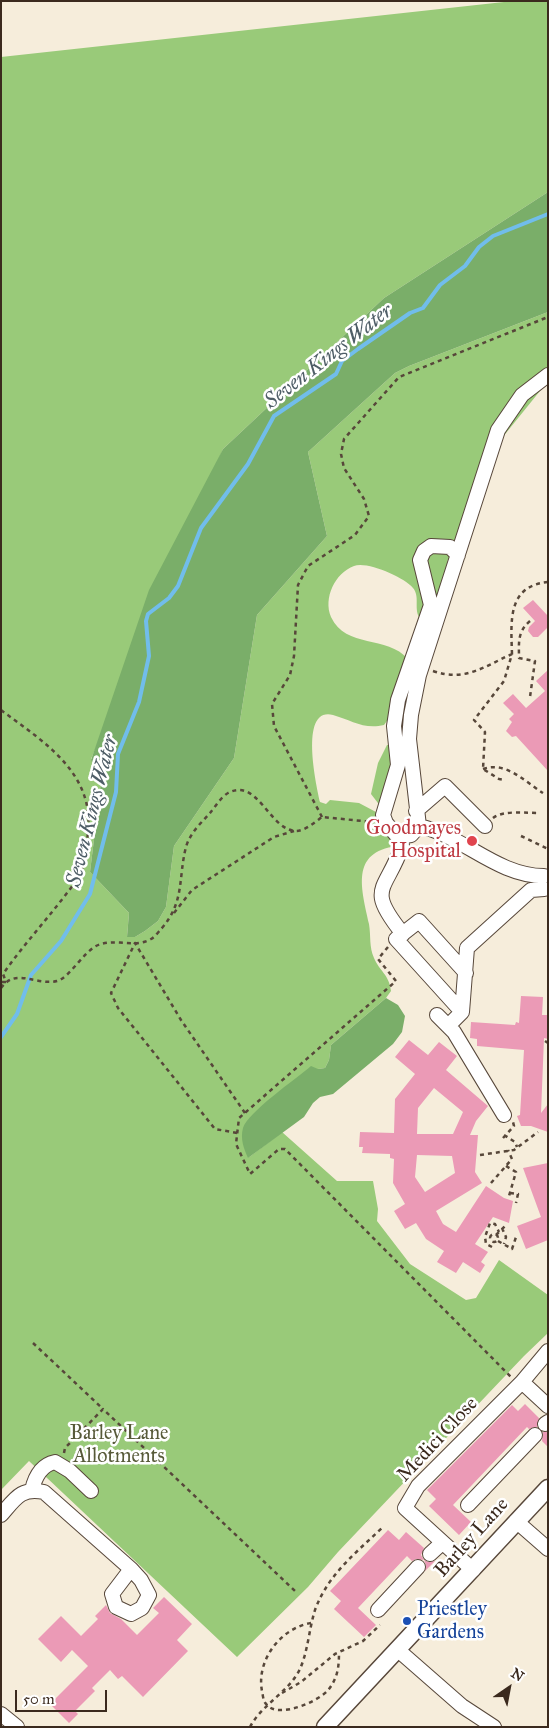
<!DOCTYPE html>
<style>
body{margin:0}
#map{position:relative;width:549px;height:1728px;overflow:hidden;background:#f6eddb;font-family:"IM FELL Great Primer",serif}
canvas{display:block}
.frame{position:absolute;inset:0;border:2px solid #3b2a1e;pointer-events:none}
.north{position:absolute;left:484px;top:1663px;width:50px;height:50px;-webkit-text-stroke:4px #fff;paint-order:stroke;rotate:33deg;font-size:14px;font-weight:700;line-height:20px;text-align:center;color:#3b2a1e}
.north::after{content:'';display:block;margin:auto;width:18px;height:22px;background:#3b2a1e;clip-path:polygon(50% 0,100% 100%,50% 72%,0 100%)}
.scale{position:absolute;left:15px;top:1690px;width:92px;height:22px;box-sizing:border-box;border:2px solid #3b2a1e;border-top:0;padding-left:6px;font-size:15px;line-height:18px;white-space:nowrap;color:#3b2a1e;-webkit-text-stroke:4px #fff;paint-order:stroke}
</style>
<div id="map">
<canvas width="549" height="1728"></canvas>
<div class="frame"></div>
<div class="north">N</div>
<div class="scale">50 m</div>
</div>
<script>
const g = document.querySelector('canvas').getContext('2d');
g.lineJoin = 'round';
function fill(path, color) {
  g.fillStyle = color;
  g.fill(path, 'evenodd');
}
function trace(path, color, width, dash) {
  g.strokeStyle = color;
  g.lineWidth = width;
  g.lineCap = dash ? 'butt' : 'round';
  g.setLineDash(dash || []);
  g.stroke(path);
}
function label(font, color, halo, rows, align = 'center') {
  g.font = font + ' "IM FELL Great Primer",serif';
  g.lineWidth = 5;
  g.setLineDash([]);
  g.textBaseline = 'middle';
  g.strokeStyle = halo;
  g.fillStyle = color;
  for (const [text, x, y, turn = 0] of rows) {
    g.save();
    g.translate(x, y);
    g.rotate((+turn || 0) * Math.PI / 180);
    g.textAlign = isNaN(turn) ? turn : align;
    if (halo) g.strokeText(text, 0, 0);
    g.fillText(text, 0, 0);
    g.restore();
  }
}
const green = new Path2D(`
 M513,1H548V192L384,298L223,449L91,759L101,782L90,872L129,913L127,937H135L145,931L158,921L166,907L174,846L234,758L257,615L327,536L308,452L395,373L409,366L548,312V381L502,438L462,562L448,559C444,581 438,601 423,618L419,617C414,608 420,596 413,588C404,577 367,561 354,566C335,573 323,598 331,617C346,649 387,635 408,659L392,714L384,725C364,730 351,720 333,715C298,706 317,788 320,802L326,804L330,800L359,803L376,812L397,846C349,852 362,890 369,924C371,936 369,947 374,958C380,972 389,974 391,991L386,998L331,1045L329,1060L325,1068L318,1069L248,1158L282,1132L337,1181H373L378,1209L377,1221L410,1264L466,1300L476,1298L499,1260L548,1295V1333L524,1356L338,1552L308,1587L237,1657L29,1461L1,1490V57Z
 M387,745H391L394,763L381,807L371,794L378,763Z`);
const forest = new Path2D(`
 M548,192V312L409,366L395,373L308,452L327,536L257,615L234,758L174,846L166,907L158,921L145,931L135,937H127L129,913L90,872L101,782L91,760L149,590L223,449L384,298Z
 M386,998L398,1005L405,1016L402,1032L393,1044L333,1094L320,1097L313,1103L304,1117L248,1158C244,1149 240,1139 243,1128C248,1112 296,1079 311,1066L318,1069L325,1068L329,1060L331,1045Z`);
const stream = new Path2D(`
 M1,1037L17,1014L31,975L61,941L90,894L116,792L118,754L139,702L149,656L146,621L148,614L169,598L178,586L201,528L248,464L274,416L336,374L342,361L358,349L410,313L423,308L440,285L465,266L479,247L493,236L548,214`);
const building = new Path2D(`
 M533,600L548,616V627L538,637H533L528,631L529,627L535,621L523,608Z
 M548,670V771L516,736L512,737L506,731L512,722L509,719L514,714L503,703L513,694L526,708L545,691L536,681Z
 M521,996L543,997L542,1015H548V1039L544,1038L541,1113L548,1104V1132L531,1126H521L517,1116L520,1115L524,1050L477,1046V1039L470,1038L471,1022L515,1025L516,1022L519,1023Z
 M409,1040L428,1055L439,1042L457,1056L446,1070L488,1106L476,1121L470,1135H478L475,1172L482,1183L436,1211L443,1224L456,1232L486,1186L504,1198L513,1201L509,1223L493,1217L475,1244L488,1252L481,1262L485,1265L480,1273L463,1262L456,1273L437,1262L444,1251L426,1239L416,1223L405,1229L394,1211L405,1204L393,1183L394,1159L390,1158V1154L362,1153L363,1147H359L360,1132L394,1133L395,1099L415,1074L395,1057ZM434,1088L463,1112L453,1134H417L418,1108ZM417,1155L452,1156L455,1173L425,1192L415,1177Z
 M548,1163V1240L526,1249L517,1226L541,1217L523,1168Z
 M525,1404L539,1418L537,1427L529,1429L527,1427L453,1505L471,1522L459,1535L429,1506L436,1499L427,1490L512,1405L518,1411Z
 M543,1432H548V1447L542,1441Z
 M388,1530L399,1540L406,1532L424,1548L421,1555L424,1560L428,1562L435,1561L425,1571L426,1565L424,1560L416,1559L412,1561L407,1556L358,1608L376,1625L364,1637L334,1609L341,1601L330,1591Z
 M164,1597L192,1624L177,1640L188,1651L143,1697L122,1676L118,1679L110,1670L92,1688L95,1691L75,1711L78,1714L69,1723L50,1704L88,1666L72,1650L61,1662L38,1639L61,1616L81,1636L98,1619L95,1616L106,1605L110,1613L121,1619L137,1635L159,1613L153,1608Z`);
const path = new Path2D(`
 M530,621C517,632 519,643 519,658L535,661L530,697
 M512,654C511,621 507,586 548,582
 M433,671C465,682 483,667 512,654L504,681L474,720L485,732L483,769L499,779L505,780
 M1,710C48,745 101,777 86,845C84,855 84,870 78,878C55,911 26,941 3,974L6,982H1
 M483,769C506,761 524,781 543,793
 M322,817L274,726L272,704L290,675L294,656L298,585L308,566L355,535L369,516L364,499L344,468L341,454L344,439L399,377L548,317
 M493,818C503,810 526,813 538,813
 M521,836L548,849
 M174,913L192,890L274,837L294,831
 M388,947L378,959L396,981L239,1118L236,1144L250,1174L279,1149H285L511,1377
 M1,988C16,967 36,986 57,981C69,978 83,953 96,946C114,937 134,949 151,939C155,937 159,931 162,928C185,901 178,878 186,847C190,833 201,823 210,813C215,807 221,797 228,793C258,777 269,830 296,831C305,831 315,822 322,817L373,822
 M545,1041L548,1043
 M237,1133L215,1129L118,1008L111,993L135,943L181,1020L245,1113
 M504,1135L515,1142L517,1147
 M503,1138L514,1126L513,1122
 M480,1155L514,1150L538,1132
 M506,1166L516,1172L509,1196
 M491,1183L512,1159L508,1150
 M510,1193L518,1194L516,1203
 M502,1228L506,1237L504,1244
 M490 1238a4 4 0 1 1 8 0a4 4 0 1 1-8 0Z
 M496,1235L506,1225
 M498,1241L512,1249L516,1237
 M492,1247L486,1244L485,1237L490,1223L495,1224L499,1232
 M33,1343L103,1409
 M64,1453L65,1448L103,1409L296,1592
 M311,1623C281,1628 256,1660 262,1691C263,1695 263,1702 267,1705C279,1719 320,1701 329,1689C338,1677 339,1666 339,1652
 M282,1693L301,1682L335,1654L363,1641L380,1625
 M250,1727C262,1704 289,1692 300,1669C308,1651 309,1629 315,1610C328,1574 357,1552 384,1526`);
const minor = new Path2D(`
 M416,811L445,786L485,826
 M419,826C462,835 497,876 544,876
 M398,837L411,835L419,826L409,739L411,715L419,675L498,430L522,395L548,375
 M403,934C365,887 386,892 402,846L398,837L386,823L383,815L398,765L394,726L398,700L431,605L420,560L424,551L431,546L450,547L458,555
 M466,973L419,921L396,939L462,1012L467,948L531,890L544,889
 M462,1012L448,1026L454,1032L504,1115
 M437,1015L448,1026
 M522,1382L548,1351
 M545,1424L548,1422
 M32,1490C35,1477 41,1465 55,1462L70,1471L91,1491
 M468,1505L535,1435
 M1,1515C15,1499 21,1487 44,1492L131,1569L141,1580L149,1595L142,1608L131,1614L116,1607L112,1594L131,1569
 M516,1521L548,1549
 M430,1554L442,1543
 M473,1570L405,1508L418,1486L522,1382L548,1406
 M378,1610L418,1567
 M398,1650L462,1706L494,1727
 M1,1714L17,1727`);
const major = new Path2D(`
 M325,1727L548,1488`);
const markers = [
 [472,841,6,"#e0444e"],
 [407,1621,5,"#1a4fb4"]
];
const healthNames = [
 ["Goodmayes",461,829],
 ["Hospital",461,852]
];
const parkNames = [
 ["Barley Lane",119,1434],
 ["Allotments",119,1457]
];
const streetNames = [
 ["Medici Close",438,1440,-47],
 ["Barley Lane",472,1538,-48]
];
const transitNames = [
 ["Priestley",417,1610],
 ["Gardens",417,1633]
];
const waterNames = [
 ["Seven Kings Water",329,357,-38],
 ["Seven Kings Water",93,811,-76]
];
fill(green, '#99ca79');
fill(forest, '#7aae69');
trace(stream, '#71bdeb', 4);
fill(building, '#eb9ab6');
trace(minor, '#57473a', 16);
trace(major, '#57473a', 19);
trace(path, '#57473a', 2.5, [4, 4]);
trace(minor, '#fff', 14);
trace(major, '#fff', 16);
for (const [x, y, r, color] of markers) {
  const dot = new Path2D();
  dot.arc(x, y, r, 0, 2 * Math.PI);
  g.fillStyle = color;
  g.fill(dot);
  trace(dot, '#fff', 2);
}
label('20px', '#be3a42', '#fff', healthNames, 'right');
label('20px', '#575a39', '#fff', parkNames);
label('20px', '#3b2a1e', '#fff', streetNames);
label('20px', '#164399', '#fff', transitNames, 'left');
label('italic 21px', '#4e5d66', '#fff', waterNames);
</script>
